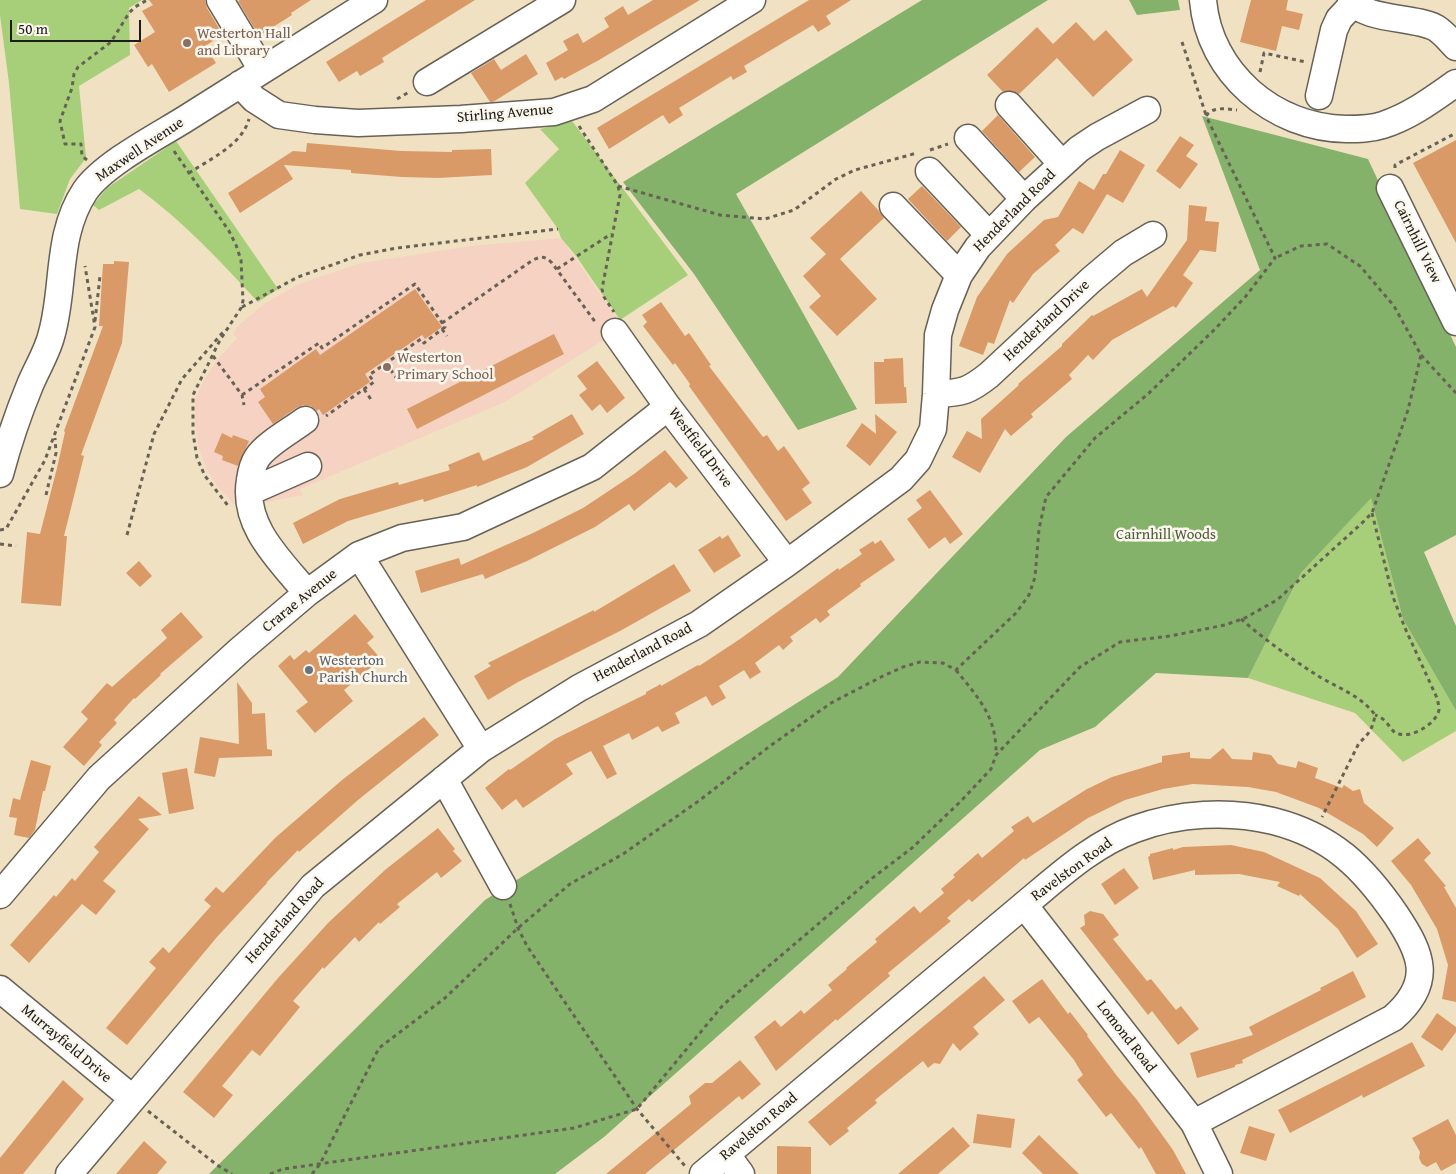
<!DOCTYPE html>
<style>
body{margin:0}
#map{position:relative;width:1456px;height:1174px;overflow:hidden;background:#f1e1c3;font-family:"Gentium Book Plus",serif}
canvas{display:block}
.scale{position:absolute;left:10px;top:20px;width:131px;height:22px;box-sizing:border-box;border:2px solid #1c1c1c;border-top:0;padding-left:6px;font-size:15px;line-height:18px;white-space:nowrap;color:#1c1c1c;-webkit-text-stroke:4px #fbf7ec;paint-order:stroke}
</style>
<div id="map">
<canvas width="1456" height="1174"></canvas>
<div class="scale">50 m</div>
</div>
<script>
const g = document.querySelector('canvas').getContext('2d');
g.lineJoin = 'round';
function fill(path, color) {
  g.fillStyle = color;
  g.fill(path, 'evenodd');
}
function trace(path, color, width, dash) {
  g.strokeStyle = color;
  g.lineWidth = width;
  g.lineCap = dash ? 'butt' : 'round';
  g.setLineDash(dash || []);
  g.stroke(path);
}
function label(font, color, halo, rows, align = 'center') {
  g.font = font + ' "Gentium Book Plus",serif';
  g.lineWidth = 5;
  g.setLineDash([]);
  g.textBaseline = 'middle';
  g.strokeStyle = halo;
  g.fillStyle = color;
  for (const [text, x, y, turn = 0] of rows) {
    g.save();
    g.translate(x, y);
    g.rotate((+turn || 0) * Math.PI / 180);
    g.textAlign = isNaN(turn) ? turn : align;
    if (halo) g.strokeText(text, 0, 0);
    g.fillText(text, 0, 0);
    g.restore();
  }
}
const built = new Path2D(`
 M561,238L619,321L605,339L505,402L300,489L303,495L262,503L235,505L217,486L206,468L199,448L195,423V399L204,380L217,360L237,338L233,334L237,327L264,304L299,284L361,263L471,246Z`);
const green = new Path2D(`
 M0,0H142L129,8L130,55L79,86L86,158L70,179L57,214L20,209L9,83L0,15Z
 M572,121L688,275L620,320L576,256L561,238L558,229L525,183L559,149L540,129Z
 M176,141L278,289L258,302C221,262 183,221 139,189L99,210L93,205L107,188Z
 M1371,497L1403,619L1456,711V731L1403,762L1355,713L1248,678L1301,573Z`);
const forest = new Path2D(`
 M922,0H1048L736,194L857,409L798,430L694,274L623,182Z
 M1129,0H1178L1180,10L1137,15Z
 M1202,116L1368,159L1456,347V535L1424,552L1456,626V711L1403,619L1371,498L1301,573L1248,678L1156,673L1095,727L1040,750L604,1137L555,1174H209L485,900L838,677L1066,437L1260,270Z`);
const building = new Path2D(`
 M149,0H205L207,8L223,35L205,46L216,63L169,92L152,64L148,67L134,45L155,32L142,11L153,5Z
 M240,0H311L291,13L292,15L259,36L238,1Z
 M426,0H475L382,58L384,62L360,76L357,71L339,82L326,62Z
 M653,0H700L599,60L564,79L562,77L555,81L546,63L568,50L563,41L578,33L583,43L609,27L604,18L623,6L628,15Z
 M809,0H851L826,16L831,24L818,32L813,25L744,66L747,72L733,80L731,76L679,108L683,115L669,124L663,115L609,149L597,128Z
 M1251,0H1288L1286,10L1303,14L1299,30L1282,26L1276,51L1240,42Z
 M1076,22L1094,41L1106,30L1133,60L1093,97L1057,58L1019,94L1013,91L1003,92L987,75L1037,27L1053,44Z
 M526,54L538,74L493,102H490L471,73L494,59L501,70Z
 M998,115L1035,157L1019,172L982,131Z
 M1180,136L1194,145L1186,156L1198,164L1180,189L1156,171Z
 M1456,140V243L1413,163Z
 M307,143L401,151L452,152V150L491,149L492,175L438,178L402,177L351,173V170L284,165L293,179L240,213L228,193L293,151L306,152Z
 M1120,150L1145,165L1123,203L1107,194L1083,234L1073,228L1055,245L1060,251L1033,274L1013,303L1010,300L994,344L988,342L983,355L959,346L977,297L1007,254L1044,220L1058,217L1079,181L1094,190L1103,174H1106Z
 M922,186L961,227L947,241L908,199Z
 M861,191L878,210L884,218L840,259L877,299L837,336L809,307L821,296L803,276L826,254L810,238Z
 M1189,205L1207,207L1205,221L1219,222L1216,252L1200,250L1183,275L1193,283L1176,308L1173,306L1112,340L1093,360L1088,355L1069,375L1072,379L1031,414L1033,417L1011,436L1005,429L980,473L952,457L967,431L982,439L981,419L1019,385L1018,384L1062,346V344L1092,315L1093,316L1142,289L1147,297L1187,240Z
 M114,261L129,262L122,343L81,455L84,456L64,536H67L61,606L21,603L27,532L40,534L57,468L65,432L64,431L103,326H99L103,264H114Z
 M415,289L442,327L425,339L422,335L365,374L370,382L323,415L319,409L317,411L311,406L303,405L296,408L273,424L258,402L265,397L260,389L316,349L320,355Z
 M661,302L685,336L689,333L711,365L709,366L763,437L767,435L778,451L784,446L810,483L802,489L812,503L786,521L689,386L690,384L675,363L673,365L643,326L647,322L642,315Z
 M554,334L564,354L417,429L407,409Z
 M903,358L904,387H906L907,403L875,404L874,362H884V359Z
 M597,361L625,398L607,413L600,404L592,411L579,395L587,389L577,376Z
 M572,414L584,434L527,467L477,487V485L424,502L423,499L348,521L303,544L293,523L340,499L398,482L399,485L450,470L448,465L479,452L483,461L534,439L532,437Z
 M875,414L897,432L870,466L846,446L862,423L876,434Z
 M222,433L232,438L233,435L249,441L238,466L222,460L223,456L214,452Z
 M665,450L688,478L676,488L670,482L634,511L629,504L595,527L527,561L485,579L483,574L421,593L415,571L459,558L461,565L533,533L583,508L634,474Z
 M930,490L963,534L950,544L945,537L929,549L907,519L922,508L916,500Z
 M728,535L741,556L714,573L698,550L720,536L722,539Z
 M881,540L895,560L860,584L861,586L827,611L830,615L820,623L816,618L790,637L793,641L783,650L779,645L755,663L761,672L750,679L744,670L719,686L726,698L712,706L706,696L675,713L680,723L662,732L658,726L632,740L629,733L603,746L617,774L607,779L591,751L566,764L573,774L523,808L516,799L502,810L485,788L509,769L510,770L555,739L646,694V692L661,684V686L698,665L699,666L740,639L838,568L839,570L862,554L859,550L873,541L875,544Z
 M139,561L152,576L140,587L126,573Z
 M674,564L691,591L620,631L518,682L488,700L474,676L491,666L488,663L594,610V612Z
 M181,612L203,637L160,674L161,675L135,699L134,698L114,720L117,723L99,742L102,745L84,766L63,747L88,719L81,712L107,683L112,687L167,638L161,630Z
 M355,614L374,637L367,643L381,659L344,690L353,701L315,733L296,711L308,702L278,666L290,655L294,660L306,650L309,653Z
 M237,682L252,703V714L265,713L267,749L272,750V756L219,758L215,777L194,773L200,737L239,744Z
 M424,717L439,735L358,800L299,852L298,850L267,882V883L217,937L127,1045L106,1028L156,968L149,962L163,947L169,953L211,906L204,900L216,887L223,893L275,838L342,780Z
 M1223,748L1232,759L1252,760L1253,752L1271,755L1278,764L1296,768L1298,761L1318,768L1315,778L1342,788L1344,785L1353,791L1360,789L1364,803L1394,828L1377,847L1363,834L1319,808L1276,792L1248,787L1193,784L1163,789L1125,800L1088,818L1025,860L1024,858L972,902L969,899L947,918L951,921L888,973L890,976L837,1021L836,1019L776,1071L754,1037L775,1020L781,1027L801,1010L804,1014L832,990L828,985L847,969L846,968L877,942L875,939L914,906L920,913L944,893L941,889L955,877L953,875L978,853L982,858L1014,831L1011,827L1028,816L1033,823L1087,789L1112,777L1162,762V756L1190,752V758L1210,759Z
 M31,760L51,766L45,791H43L35,830L29,838L14,835L17,818L9,817L13,798L20,800Z
 M187,768L194,809L169,814L162,773Z
 M139,796L162,815L138,819L149,829L103,881L116,891L96,915L82,904L29,963L10,945L54,895L56,897L72,878L75,881L99,852L94,847Z
 M438,828L455,849L453,851L462,861L441,878L437,872L397,904L400,907L380,924L379,922L359,942L355,937L324,969L323,967L293,1001L300,1007L260,1056L252,1050L222,1086L233,1095L214,1118L183,1092L278,978L329,922L385,870Z
 M1418,838L1431,853L1424,860L1446,886L1444,887L1456,908V1002L1442,999L1448,965L1437,929L1411,885L1391,861Z
 M1231,845L1264,852L1320,878L1356,911L1378,944L1357,958L1338,929L1300,894L1299,896L1277,886L1280,882L1239,874L1195,875V870L1153,880L1148,857L1150,856V854L1173,848V850L1183,847Z
 M1124,868L1139,888L1115,905L1101,884Z
 M1090,911L1103,914L1119,935L1113,939L1147,981L1151,979L1176,1010L1181,1006L1199,1029L1178,1045L1152,1011L1148,1015L1080,928L1085,925L1084,915Z
 M1353,971L1366,997L1242,1060L1243,1063L1235,1065V1067L1197,1078L1190,1053L1253,1035L1249,1027L1321,990L1320,988Z
 M984,976L1005,1000L973,1027L979,1034L960,1051L953,1043L940,1064L934,1063L928,1068L923,1061L875,1100L877,1103L847,1128L849,1131L830,1146L808,1122Z
 M1042,979L1068,1014L1070,1012L1088,1035L1087,1036L1117,1076L1137,1100L1173,1150L1186,1174H1156L1141,1147L1139,1149L1111,1113L1106,1117L1077,1080L1083,1075L1074,1060L1039,1017L1029,1024L1012,1001Z
 M1437,1013L1456,1027V1032L1442,1051L1421,1037Z
 M1412,1042L1425,1066L1363,1098L1362,1095L1290,1133L1278,1110Z
 M740,1060L761,1084L742,1100L739,1096L645,1174H606L691,1104L689,1096L705,1083H712Z
 M63,1080L84,1099L23,1174H0V1158Z
 M977,1114L1015,1119L1011,1148L973,1143Z
 M1448,1119L1456,1135V1163L1441,1171L1436,1162L1427,1167L1422,1164L1419,1158L1420,1152L1412,1138Z
 M1249,1126L1275,1134L1266,1161L1240,1153Z
 M953,1127L970,1146L938,1174H898Z
 M1039,1135L1079,1174H1043L1022,1153Z
 M144,1141L167,1162L157,1174H116Z
 M777,1146L811,1147V1174H777Z`);
const path = new Path2D(`
 M1182,42L1206,115
 M1260,72L1264,53L1306,62
 M397,99L409,92
 M579,126L618,186L620,195L602,289L604,297L614,312
 M930,150L948,144
 M174,151L229,231L236,245L241,260L243,301L241,308L220,340L193,395V433L197,458L205,476L229,507
 M87,160L82,156L81,144H65L60,121L72,88L74,74L78,67L111,42L129,13L135,7L147,0
 M1395,168V165L1456,133
 M189,173C210,159 242,145 249,119
 M618,186L720,215L765,219L794,210L836,179L855,170L917,153
 M557,269L611,234
 M242,307L298,277L360,255L397,248L558,229
 M95,321L100,276
 M442,323L533,260C541,256 546,256 552,263L596,323
 M442,329L447,336
 M1421,355L1456,393
 M213,356L242,395L244,405
 M386,363L399,382
 M364,389L372,401
 M242,395L319,343L322,348L415,284L445,327L424,343L421,339L369,375L374,382L326,416
 M46,495L56,453L55,438
 M1372,513L1393,597L1405,628L1437,698C1438,702 1439,706 1439,710C1436,724 1412,738 1399,734C1389,732 1390,720 1375,715
 M0,530L6,529L45,460L95,327L85,266
 M127,535L154,434L182,379L225,330
 M0,544L16,546
 M1241,619C1264,639 1289,657 1315,674C1335,687 1361,695 1375,715C1373,728 1369,734 1359,743L1322,817
 M956,670C979,699 997,717 996,755
 M510,904L518,928L527,946L637,1109L685,1166
 M148,1111L217,1165L232,1174
 M270,1174L283,1169L574,1128L637,1109L723,1005L871,879L912,848L961,801L991,769L996,755L1080,667L1120,642L1170,636L1225,625L1245,618L1277,600L1361,524L1372,513L1408,410L1421,355L1394,306L1360,266L1327,244L1301,246L1275,258
 M312,1174L320,1164L379,1048L445,998L518,928L570,884L623,854L700,800L770,746L831,703L883,676L903,667L920,662L943,663L956,670L1016,613L1029,595L1035,577L1039,529L1046,497L1095,438L1148,394L1215,329L1246,296L1275,258L1206,116C1213,106 1226,109 1237,110`);
const minor = new Path2D(`
 M220,0L262,70
 M1203,0C1209,73 1274,128 1346,129C1358,129 1371,129 1383,125C1411,116 1433,99 1456,83
 M1351,0C1365,21 1413,16 1436,28C1444,33 1450,41 1456,47
 M427,82L562,0
 M240,84L254,99L279,115L315,120L358,123L461,119L554,112L593,99L752,0
 M1319,96L1334,30L1339,19L1353,4
 M1009,105L1062,164
 M968,138L1024,199
 M929,171L989,235
 M1390,188L1456,322
 M893,206L959,275
 M615,332L668,407L787,563
 M936,394C962,393 969,391 989,375L1091,280L1123,253L1153,235
 M305,420C292,430 266,444 257,458C253,464 251,473 250,480C242,526 280,560 307,593
 M0,474C8,444 18,414 30,385C37,368 48,351 52,333C65,285 56,235 85,191C103,165 154,138 182,121C246,80 310,40 374,0
 M249,492L308,466
 M359,555L481,749
 M444,779L503,886
 M0,895L99,778L240,650L307,593L359,555L402,538L463,527L592,467L668,407
 M1024,905L1194,1123L1219,1174
 M0,989L132,1098
 M727,1155L741,1174
 M69,1174L313,886L481,749L579,688L699,624L787,563L901,479L918,460L933,429L936,394L938,335L945,310L959,275L978,247L1024,199L1079,149L1097,137L1147,110
 M703,1174L1024,905C1058,877 1093,844 1135,829C1178,813 1229,810 1273,821C1332,836 1363,867 1396,915C1422,954 1434,982 1393,1018L1194,1123`);
const markers = [
 [187,43,5,"#8d6e63"],
 [387,367,5,"#8d6e63"],
 [309,670,5,"#6b7280"]
];
const educationNames = [
 ["Westerton Hall",197,34],
 ["and Library",197,51],
 ["Westerton",397,358],
 ["Primary School",397,375]
];
const streetNames = [
 ["Stirling Avenue",505,114,-5],
 ["Maxwell Avenue",140,150,-34],
 ["Henderland Road",1015,211,-45],
 ["Cairnhill View",1417,242,64],
 ["Henderland Drive",1047,321,-43],
 ["Westfield Drive",700,448,53],
 ["Crarae Avenue",300,601,-39],
 ["Henderland Road",643,653,-28],
 ["Ravelston Road",1072,870,-36],
 ["Henderland Road",285,921,-48],
 ["Lomond Road",1126,1037,52],
 ["Murrayfield Drive",66,1044,40],
 ["Ravelston Road",759,1127,-40]
];
const parkNames = [
 ["Cairnhill Woods",1166,535]
];
const worshipNames = [
 ["Westerton",319,661],
 ["Parish Church",319,678]
];
fill(built, '#f5d2c2');
fill(green, '#a7cf7a');
fill(forest, '#85b26a');
fill(building, '#d99a67');
trace(minor, '#676156', 29);
trace(path, '#676156', 3, [4, 4]);
trace(minor, '#fff', 26);
for (const [x, y, r, color] of markers) {
  const dot = new Path2D();
  dot.arc(x, y, r, 0, 2 * Math.PI);
  g.fillStyle = color;
  g.fill(dot);
  trace(dot, '#fbf7ec', 2);
}
label('15px', '#785e54', '#fbf7ec', educationNames, 'left');
label('15px', '#1c1c1c', '#fbf7ec', streetNames);
label('15px', '#4d5b3d', '#fbf7ec', parkNames);
label('15px', '#5b616d', '#fbf7ec', worshipNames, 'left');
</script>
